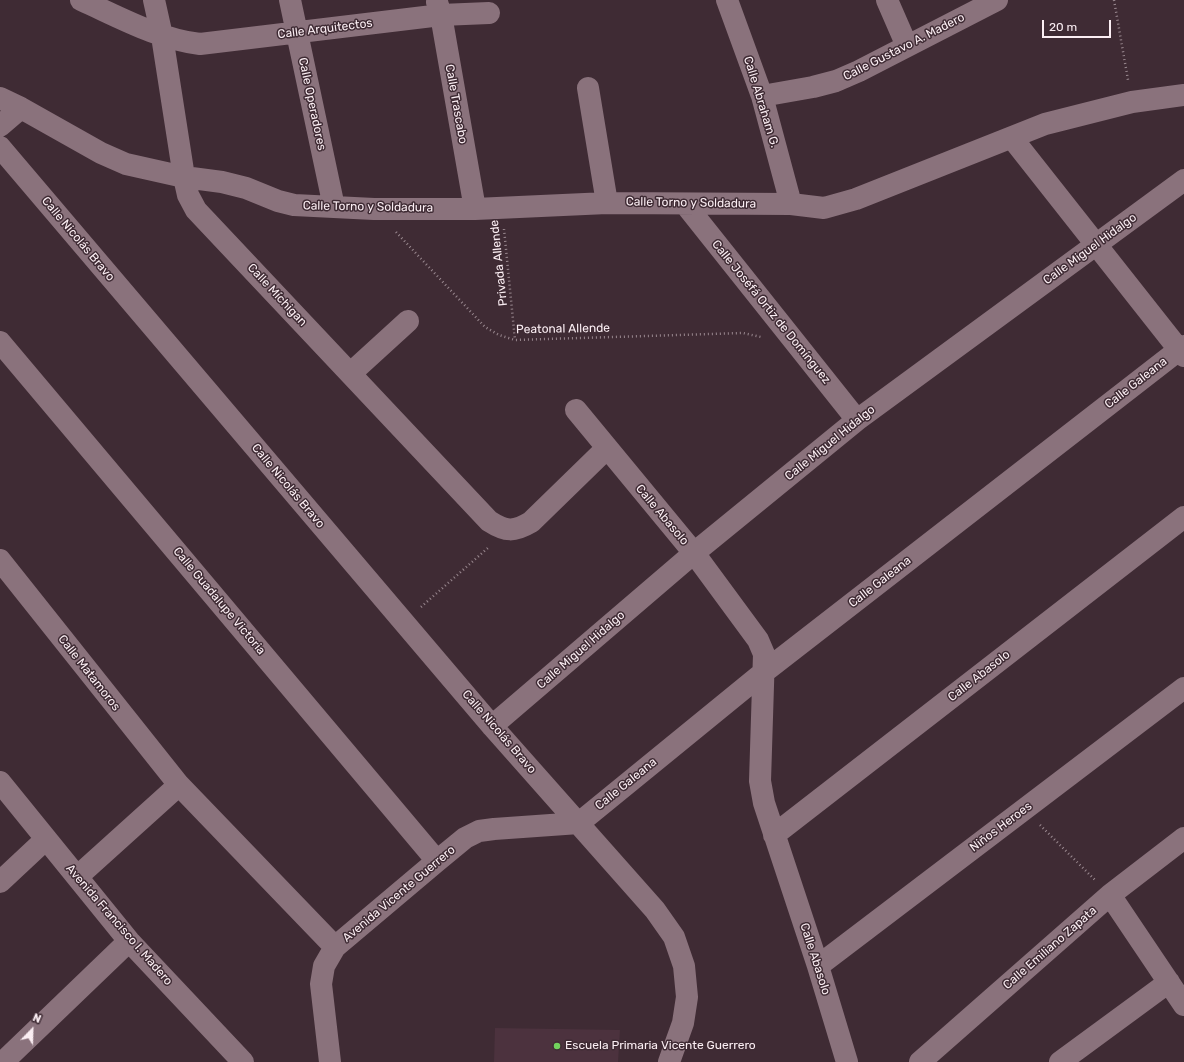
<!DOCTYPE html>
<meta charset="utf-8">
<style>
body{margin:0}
#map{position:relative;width:1184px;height:1062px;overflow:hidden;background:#3f2b34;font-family:Rubik,sans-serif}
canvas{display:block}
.north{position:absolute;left:12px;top:1010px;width:40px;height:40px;-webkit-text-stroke:3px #3f2b34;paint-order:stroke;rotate:23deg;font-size:11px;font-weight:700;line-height:16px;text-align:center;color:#fbeef3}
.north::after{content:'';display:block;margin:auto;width:14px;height:18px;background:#fbeef3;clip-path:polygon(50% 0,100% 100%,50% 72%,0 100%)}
.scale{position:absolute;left:1042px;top:20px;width:69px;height:18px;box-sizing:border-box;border:2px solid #fbeef3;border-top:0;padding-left:5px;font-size:12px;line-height:14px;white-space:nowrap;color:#fbeef3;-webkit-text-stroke:3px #3f2b34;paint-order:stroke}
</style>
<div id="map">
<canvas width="1184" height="1062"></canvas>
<div class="north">N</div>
<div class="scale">20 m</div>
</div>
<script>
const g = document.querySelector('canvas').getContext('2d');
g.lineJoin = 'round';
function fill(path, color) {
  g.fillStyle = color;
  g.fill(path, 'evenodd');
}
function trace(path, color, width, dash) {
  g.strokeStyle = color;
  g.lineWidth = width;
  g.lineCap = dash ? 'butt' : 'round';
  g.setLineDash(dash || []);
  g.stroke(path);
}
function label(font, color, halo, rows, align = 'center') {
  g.font = font + ' Rubik,sans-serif';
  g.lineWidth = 3;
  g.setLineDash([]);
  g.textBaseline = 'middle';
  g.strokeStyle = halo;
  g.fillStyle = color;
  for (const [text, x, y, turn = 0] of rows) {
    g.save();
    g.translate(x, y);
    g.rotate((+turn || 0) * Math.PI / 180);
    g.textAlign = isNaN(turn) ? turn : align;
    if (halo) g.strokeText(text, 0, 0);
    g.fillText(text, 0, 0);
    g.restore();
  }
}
const built = new Path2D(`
 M495,1028L620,1030L618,1062H494Z`);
const path = new Path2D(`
 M1114,0L1128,80
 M504,229L515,340
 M396,232L485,327L499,335L515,340L743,333L761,337
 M421,607L489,547
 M1040,825L1095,880`);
const minor = new Path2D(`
 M81,0C119,17 158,39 200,44L441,15L489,13
 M154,0L162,36L184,177L188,195L196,210L489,521C506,532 514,532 531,522L607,448
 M290,0L334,207
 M727,0L762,96L791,204
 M887,0L907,46
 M437,2L441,15L475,209
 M588,88L607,203
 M762,96L813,87L836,81L859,71L997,0
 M0,98L21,108L101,153L126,164L184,177L222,182L246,188L278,201L294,205L374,209H475L607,203L791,204L824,208L856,199L1045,124L1132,102L1184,95
 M0,126L21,108
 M1012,138L1184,356
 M0,147L492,726L655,910L674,937L684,966L687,997L683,1023L669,1062
 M685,204L857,420
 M0,342L437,861
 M351,373L408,321
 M576,410L694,553L758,640L764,654L760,781L764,803L818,966L847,1062
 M0,560L179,785L335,947
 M492,726L694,553L857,420L1184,180
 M0,782L129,941L243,1062
 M579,823L764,672L1184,346
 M774,835L1184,517
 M77,877L179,785
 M0,882L46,839
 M1110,895L1184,1005
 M818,966L1184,688
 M3,1062L129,941
 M330,1062L321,984L324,966L335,947L437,861L465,838L479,831L494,829L579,823
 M920,1062L1110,895L1184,838
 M1060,1062L1169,982`);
const markers = [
 [557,1046,4,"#72d25d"]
];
const streetNames = [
 ["Calle Arquitectos",325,29,-7],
 ["Calle Gustavo A. Madero",904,47,-27],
 ["Calle Abraham G.",761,102,73],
 ["Calle Operadores",312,104,78],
 ["Calle Trascabo",456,104,80],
 ["Calle Torno y Soldadura",691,203,1],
 ["Calle Torno y Soldadura",368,207,1],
 ["Calle Nicolás Bravo",78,239,50],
 ["Calle Miguel Hidalgo",1090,249,-36],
 ["Privada Allende",499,263,-96],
 ["Calle Míchigan",277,295,47],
 ["Calle Joséfá Ortiz de Domínguez",771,312,51],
 ["Peatonal Allende",563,329,-1],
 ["Calle Galeana",1136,383,-38],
 ["Calle Miguel Hidalgo",830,443,-39],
 ["Calle Nicolás Bravo",288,486,50],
 ["Calle Abasolo",662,515,50],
 ["Calle Galeana",880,582,-38],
 ["Calle Guadalupe Victoria",219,601,50],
 ["Calle Miguel Hidalgo",581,650,-41],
 ["Calle Matamoros",89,673,52],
 ["Calle Abasolo",979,676,-38],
 ["Calle Nicolás Bravo",499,732,49],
 ["Calle Galeana",626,784,-39],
 ["Niños Heroes",1001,827,-37],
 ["Avenida Vicente Guerrero",399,894,-40],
 ["Avenida Francisco I. Madero",119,925,49],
 ["Calle Emiliano Zapata",1050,948,-41],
 ["Calle Abasolo",815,959,72]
];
const poiNames = [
 ["Escuela Primaria Vicente Guerrero",565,1046]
];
fill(built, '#4c323e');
trace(path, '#9a8990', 2.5, [1, 3]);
trace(minor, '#8a727c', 22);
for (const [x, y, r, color] of markers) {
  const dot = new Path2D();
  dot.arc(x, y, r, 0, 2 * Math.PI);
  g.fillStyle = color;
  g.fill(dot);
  trace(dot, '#3f2b34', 1.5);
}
label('12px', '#fbeef3', '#3f2b34', streetNames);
label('12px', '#fbeef3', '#3f2b34', poiNames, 'left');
</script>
